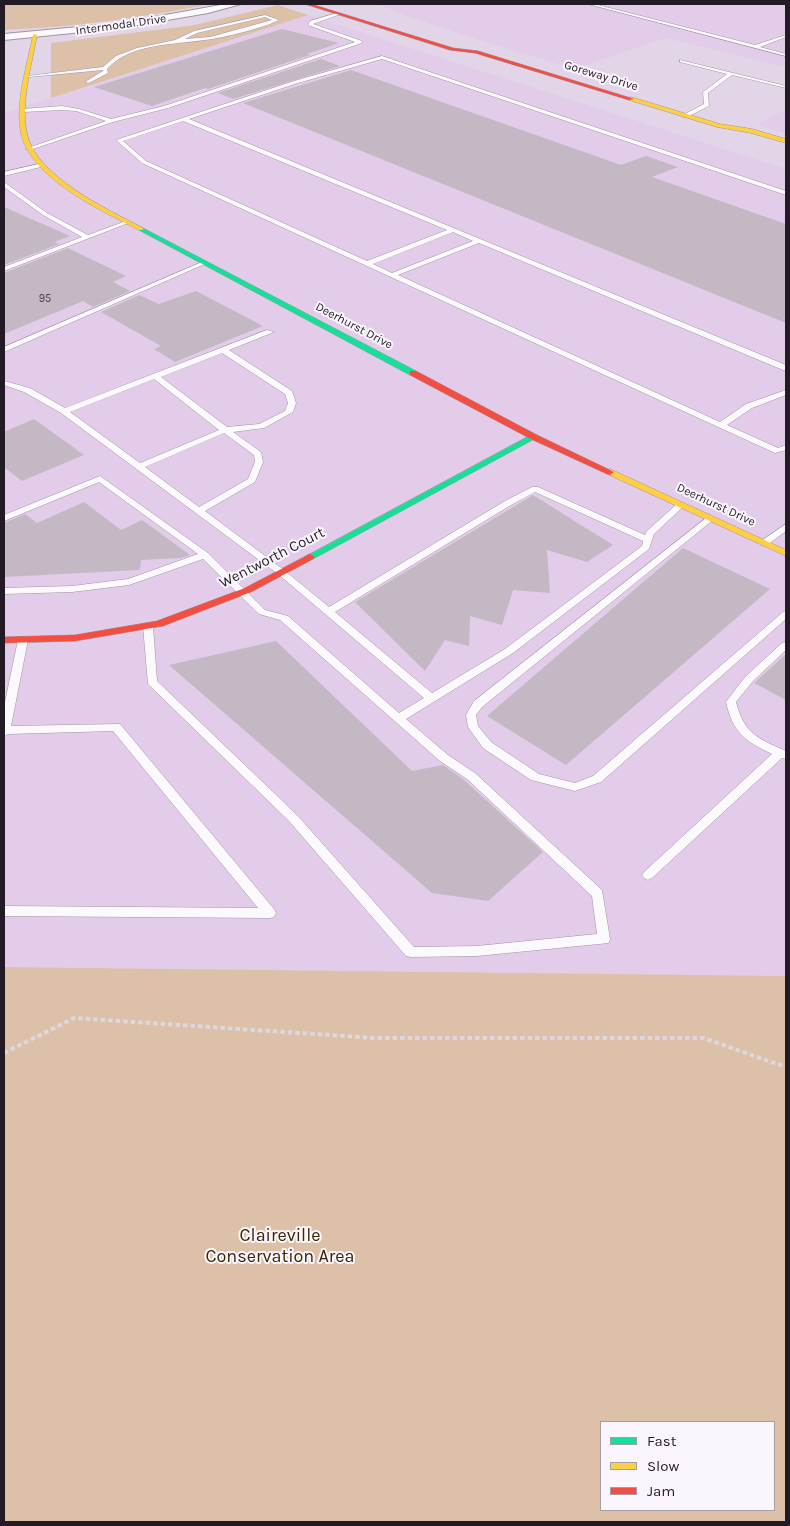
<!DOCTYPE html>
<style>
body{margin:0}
#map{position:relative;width:790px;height:1526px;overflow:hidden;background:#e2d5e7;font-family:Karla,sans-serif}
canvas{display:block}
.frame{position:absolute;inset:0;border:5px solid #221a25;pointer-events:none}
.legend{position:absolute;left:600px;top:1421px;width:175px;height:90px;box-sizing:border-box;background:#fbf6fd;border:1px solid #a49ea7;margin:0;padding:6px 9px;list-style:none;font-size:15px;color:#221a25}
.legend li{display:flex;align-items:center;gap:10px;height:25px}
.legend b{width:25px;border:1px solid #a49ea7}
</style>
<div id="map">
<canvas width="790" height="1526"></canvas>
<div class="frame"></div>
<ul class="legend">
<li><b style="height:6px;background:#16e098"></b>Fast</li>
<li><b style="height:6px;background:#ffcf43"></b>Slow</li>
<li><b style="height:6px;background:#f24e42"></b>Jam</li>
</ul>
</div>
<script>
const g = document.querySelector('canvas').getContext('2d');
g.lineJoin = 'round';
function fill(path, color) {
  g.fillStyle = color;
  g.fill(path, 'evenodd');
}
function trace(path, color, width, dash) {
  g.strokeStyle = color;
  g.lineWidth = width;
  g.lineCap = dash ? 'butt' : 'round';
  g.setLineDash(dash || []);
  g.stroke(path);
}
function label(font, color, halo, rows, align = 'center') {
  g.font = font + ' Karla,sans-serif';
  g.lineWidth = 4;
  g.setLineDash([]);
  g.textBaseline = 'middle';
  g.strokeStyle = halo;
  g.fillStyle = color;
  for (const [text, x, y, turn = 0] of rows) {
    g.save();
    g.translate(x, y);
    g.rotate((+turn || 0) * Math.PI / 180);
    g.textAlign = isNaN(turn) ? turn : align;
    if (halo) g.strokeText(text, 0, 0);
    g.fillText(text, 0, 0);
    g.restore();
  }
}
const built = new Path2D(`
 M379,4H786V67L665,38L575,69L479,40L404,15Z
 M308,15L786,169V976L4,967V113Z
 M786,109V134L757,125Z`);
const green = new Path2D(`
 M4,4H210C142,18 73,27 4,30Z
 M278,5L308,15L51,98V43L195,25Z
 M4,967L786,976V1522H4ZM601,1422H774V1510H601Z`);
const building = new Path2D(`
 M282,29L339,43L307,54L310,55L208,89L205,88L152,106L94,87Z
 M321,59L340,66L233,99L218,93Z
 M351,70L621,165L646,156L678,167L652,177L786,224V323L243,103Z
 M4,207L70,236L54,242L59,244L4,265Z
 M68,248L126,276L113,282L130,291L93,307L83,301L4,334V273Z
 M196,291L263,326L175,362L154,349L161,346L101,312L139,295L159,304Z
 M34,419L84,455L22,481L4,467V432Z
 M533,495L613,545L587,562L547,550L550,593L513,590L502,625L470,616L469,646L445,640L425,671L355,602Z
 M84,502L121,530L142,520L190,555L180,558L141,560L140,570L4,577V523L25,514L37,523Z
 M683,548L770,589L566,765L487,716Z
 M276,641L412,771L443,765L463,779L543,852L488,901L432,893L169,665Z
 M786,654V700L754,683Z`);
const path = new Path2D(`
 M4,1053L74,1018L374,1038H703L786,1067`);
const lane = new Path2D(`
 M588,4H594L755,45L786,35V37L760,47L786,54V56Z
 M337,13L341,14L313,24L362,41V43L168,108L113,122L30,150L25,149L106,121L76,111L62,110L24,112L22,109L62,106L79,109L111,119L164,106L355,42L308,25L310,21Z
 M265,15L279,20C264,28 223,38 205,40C172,45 131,43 107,69L108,73L89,83L85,82L103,71V70L29,77L27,76L103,67L116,56L137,48L175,40L194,31ZM265,17L272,20L210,37L185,39L197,33Z
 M382,56L786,191V195L382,59L298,83L189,119L786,365V370H783L479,243L398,275L720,422L746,404L786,390V395L752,408L727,425L778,448L786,445V450L775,453L142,163L116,140L294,81ZM183,121L447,230L367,261L146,161L123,141ZM453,232L473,241L392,273L373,264Z
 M680,60L786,86V88L732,75L708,93L709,106L687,117H683V115L704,104L703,92L727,74L680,62Z
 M43,163L45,166L4,176V172Z
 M4,182L47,213L88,235L126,221L131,222L4,271V267L82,237L43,215L4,187Z
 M202,262L207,263L4,352V347Z
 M267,330L274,332L229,350L292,391L296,403L293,412L264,428L233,432L261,452L263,462L255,482L205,511L284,570L329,607L505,501L532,487H538L645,535L647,531L678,503L681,502L685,505L654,534L649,549L513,653L406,719L448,755L475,773L602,890L610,939L609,943L477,956L411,957L406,956L289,821L148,684L143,626L144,624H152L153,626L157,681L297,815L414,947L477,946L597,934L592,896L467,779L440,761L280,620L259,614L203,559L129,585L72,592L4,594V588L72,586L128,579L198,554L99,482L4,521V515L100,476L208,553L265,610L288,616L399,713L424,698L278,574L61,413L24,392L4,385V381L30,388L65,408ZM222,353L285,394L288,403L285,411L259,424L227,427L161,377ZM154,379L219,430L140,463L70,412ZM224,433L254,455L255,462L248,479L199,507L145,467ZM535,492L643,541L642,546L505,649L432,693L335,612L511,505Z
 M710,515L715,518L713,520L482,707L476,715L478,726L491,742L539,774L575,783L593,776L783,612L786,611V619L601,782L575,791L531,780L483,748L468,727L466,715L474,701Z
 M786,524V531L767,545H761V541Z
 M23,637L28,640L11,726L120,724L274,909L276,913L274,917L270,918L4,916V906L258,908L113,731L8,734L4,736V707L18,640Z
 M786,642V650L753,681L736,702C744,734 759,739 786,751V759L782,758L652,878L648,880L644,878L642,875L644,872L772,754C745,741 733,733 726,702L745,677L782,643Z`);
const street = new Path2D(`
 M226,4H241L208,13L121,28L4,40V34L121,23Z`);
const fast = new Path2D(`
 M141,227L416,371L417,373L410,375L139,230L138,229Z
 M531,435H537L538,437L313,559L310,560L305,557Z`);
const slow = new Path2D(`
 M35,34L37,35C32,64 20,104 27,134C37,177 107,209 143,228V230H139C102,211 30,178 21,133C15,102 27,66 33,35Z
 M631,97L720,124L752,129L786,139V143L751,133L717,127L629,100Z
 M610,469L786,550V556L607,474L606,472Z`);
const jam = new Path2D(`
 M305,4H311L453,48L478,51L634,99L629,100L475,53L450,50Z
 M410,371H416L537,435L614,472L610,475L607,474L531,439L410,375Z
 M310,554L315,557L313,559L251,592L163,626L75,641L4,643V637L75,635L157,621L245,588Z`);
const farNumbernames = [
 ["95",45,299]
];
const farStreetnames = [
 ["Intermodal Drive",121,25,-8],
 ["Goreway Drive",601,76,17],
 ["Deerhurst Drive",354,326,28],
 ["Deerhurst Drive",716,505,25]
];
const streetNames = [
 ["Wentworth Court",272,558,-27]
];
const nearParknames = [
 ["Claireville",280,1236],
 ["Conservation Area",280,1257]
];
fill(built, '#e2cce9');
fill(green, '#dcc1a8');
fill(building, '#c5b8c5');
trace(lane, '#9f95a3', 1);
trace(street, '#9f95a3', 2);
trace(fast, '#9f95a3', 1);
trace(slow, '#9f95a3', 1);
trace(jam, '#9f95a3', 1);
trace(path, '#dcd8de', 4, [4.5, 3]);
fill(lane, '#fbf9fb');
fill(street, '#fbf9fb');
fill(fast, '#16e098');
fill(slow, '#ffcf43');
fill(jam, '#f24e42');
label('11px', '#4b424d', null, farNumbernames);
label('12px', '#221a25', '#fbf6fd', farStreetnames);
label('15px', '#221a25', '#fbf6fd', streetNames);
label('18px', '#392602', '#fbf6fd', nearParknames);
</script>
